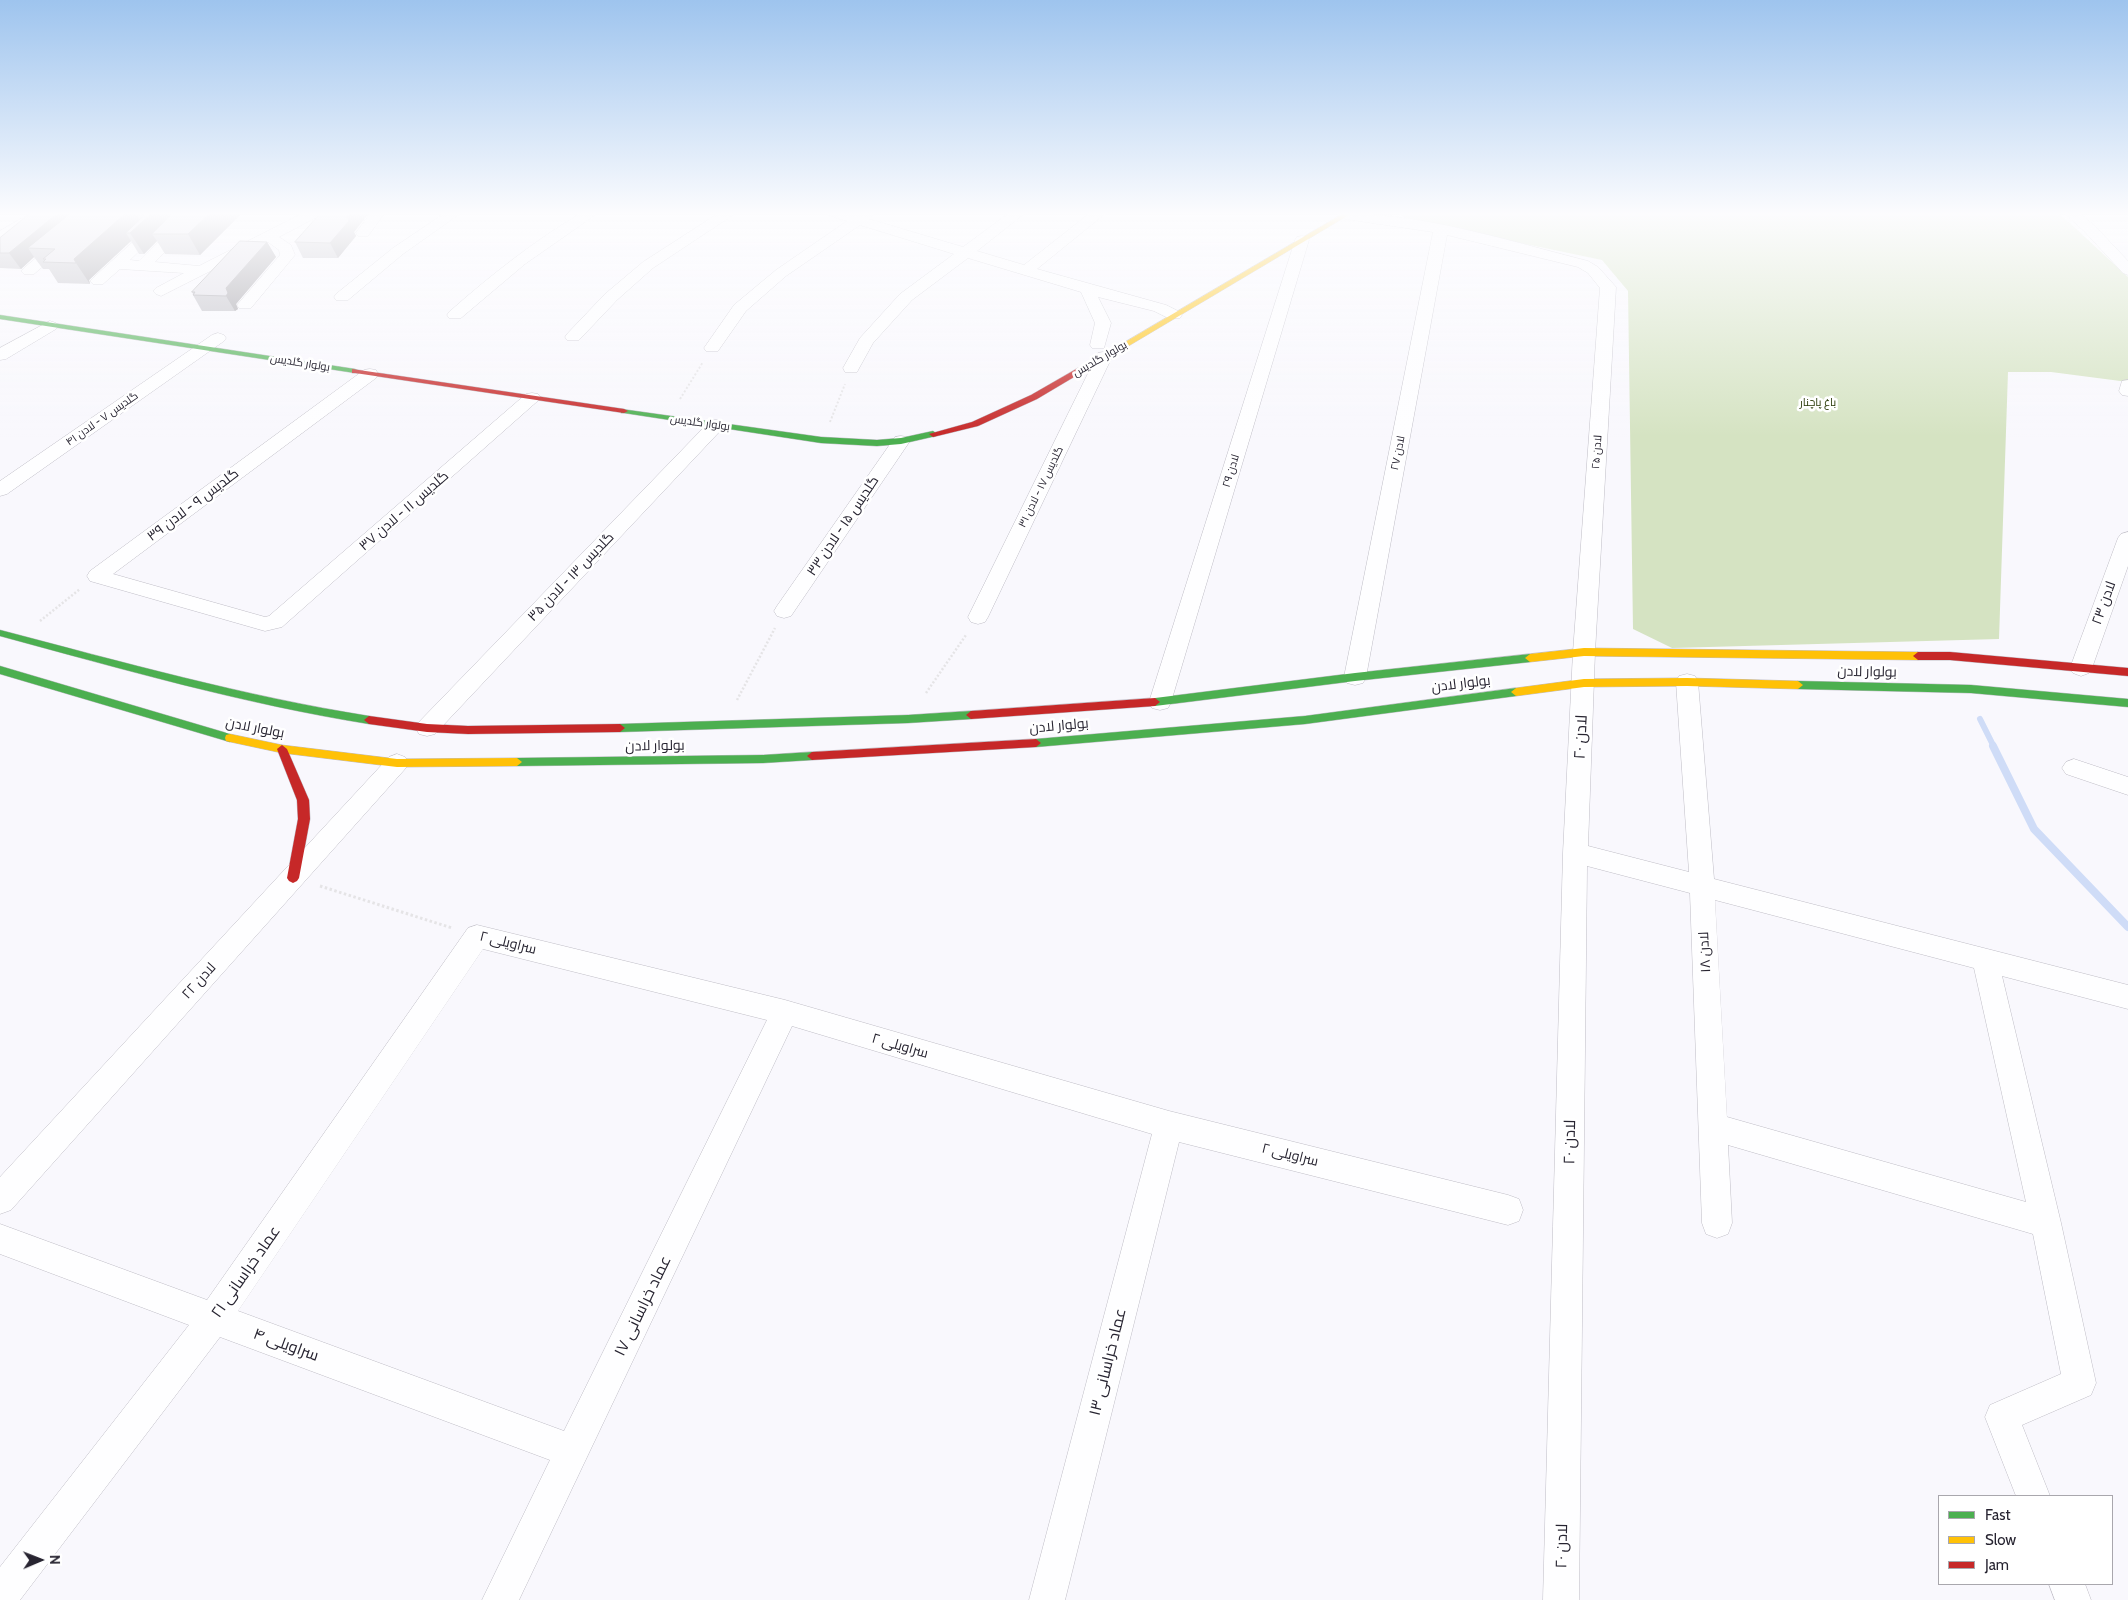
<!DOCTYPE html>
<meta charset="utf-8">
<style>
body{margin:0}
#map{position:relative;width:2128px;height:1600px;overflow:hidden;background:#f9f8fd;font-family:Cabin,sans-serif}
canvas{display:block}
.legend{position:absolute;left:1938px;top:1495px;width:175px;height:90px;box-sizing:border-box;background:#fff;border:1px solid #a9a7ad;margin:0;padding:6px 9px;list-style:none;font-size:15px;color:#272431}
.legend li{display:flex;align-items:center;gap:10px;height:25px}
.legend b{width:25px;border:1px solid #a9a7ad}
.north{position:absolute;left:15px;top:1535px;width:50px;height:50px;-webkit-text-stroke:4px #fff;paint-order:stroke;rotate:89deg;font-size:14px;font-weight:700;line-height:20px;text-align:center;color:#272431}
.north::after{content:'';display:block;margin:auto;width:18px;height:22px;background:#272431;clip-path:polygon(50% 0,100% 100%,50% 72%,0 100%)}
</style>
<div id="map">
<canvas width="2128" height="1600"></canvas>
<ul class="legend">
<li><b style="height:6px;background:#4caf50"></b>Fast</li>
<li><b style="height:6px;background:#ffc107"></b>Slow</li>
<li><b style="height:6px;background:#c62828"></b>Jam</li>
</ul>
<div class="north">N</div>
</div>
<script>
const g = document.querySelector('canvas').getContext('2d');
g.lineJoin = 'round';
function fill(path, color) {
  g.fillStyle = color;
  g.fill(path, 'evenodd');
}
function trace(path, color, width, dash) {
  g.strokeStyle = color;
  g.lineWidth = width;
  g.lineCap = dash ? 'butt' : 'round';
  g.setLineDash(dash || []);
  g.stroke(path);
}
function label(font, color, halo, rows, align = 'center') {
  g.font = font + ' Cabin,Cairo,sans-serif';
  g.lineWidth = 5;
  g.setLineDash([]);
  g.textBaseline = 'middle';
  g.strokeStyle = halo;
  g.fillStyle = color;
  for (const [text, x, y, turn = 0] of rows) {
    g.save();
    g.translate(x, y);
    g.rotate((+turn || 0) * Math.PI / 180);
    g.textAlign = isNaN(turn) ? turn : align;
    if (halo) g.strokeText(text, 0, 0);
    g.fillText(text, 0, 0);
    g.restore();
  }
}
const green = new Path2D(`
 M1397,213H2059L2128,277V382L2051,372H2008L1999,639L1672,648L1633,629L1628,291L1602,260L1410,220Z`);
const streamFar1 = new Path2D(`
 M1980,719L1994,747`);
const stream = new Path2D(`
 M1993,746L2034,829L2128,927`);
const pathFar2 = new Path2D(`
 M680,399L703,362
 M830,422L845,384`);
const pathFar1 = new Path2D(`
 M40,621L80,589
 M926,693L966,635
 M737,700L775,628`);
const path = new Path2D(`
 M320,886L452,928`);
const street = new Path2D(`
 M31,213H48L46,216L0,241V231Z
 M74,213H92L97,217L94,223L34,274H24L21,271L24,268L82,219Z
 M188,213H203L155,262L199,266L303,213H321L319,216L279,237L291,245L295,255L251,308H239L237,305L280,255L279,250L268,242L161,296L156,294L153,291L156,288L184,273L120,269L103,284H93L90,281L93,278L147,229H157L159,232L130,260L139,261Z
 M371,213H385L368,236H358L356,233Z
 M445,213H461L403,254L348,300H336L334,297L336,294L393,248Z
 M581,213H598L525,264L461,318H449L447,315L449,312C491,275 534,241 581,213Z
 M719,213H736L653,268L617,300L579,340H567L565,337L567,334L605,294L643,262Z
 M828,213H849L856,215L859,213H875L869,219L963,247L1009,213H1025L977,251L1024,265L1090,213H1106L1037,269L1166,305L1180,312L1182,315L1180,318H1168L1154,311L1098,297L1111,323L1104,348H1092L1090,345L1095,323L1081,292L968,258L912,300L873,343L857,372H845L843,368L860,338L900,294L954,254L860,225L786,276L746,311L718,351H706L704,348L734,305L776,270L847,221L830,216Z
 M1339,213C1422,213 1509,241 1588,261L1598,267L1616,287L1595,652L1588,846L1689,872L1676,682L1679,676L1687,674L1695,676L1698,682L1714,879L2128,985V1009L2002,976L2061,1223L2096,1383L2091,1395L2022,1425L2050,1496H2016L1985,1417L1990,1405L2061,1374L2033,1234L1728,1145L1732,1223L1728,1234L1717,1238L1706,1234L1702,1223L1690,893L1587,866L1579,1600H1543L1563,853L1573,652L1600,288L1588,273L1578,267L1447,235L1366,677L1363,683L1355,685L1347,683L1344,677L1433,232L1345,219L1340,218L1338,215ZM1715,900L1974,968L2026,1202L1727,1117Z
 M2064,213H2079L2094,225L2128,261V275L2123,273L2084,231Z
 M1302,236L1307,237L1309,240L1171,702L1168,708L1160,710L1152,708L1149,702L1295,240L1297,237Z
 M50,321L56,323L58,326L56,329L6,359L0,360V348Z
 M218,333L224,335L226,338L224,341L7,494L0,496V481L212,335Z
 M1104,352L1110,353L1112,357L988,617L985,622L978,624L971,622L968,617L1096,357L1098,353Z
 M370,369L376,370L378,374L376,378L113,574L265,617L269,616L526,394L532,393L538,394L541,398L282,627L265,631L90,581L87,576L90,571L364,370Z
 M2128,380V396L2122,395L2119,391L2122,381Z
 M716,420L722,421L725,425L722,429L435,734L427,736L419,734L416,728L419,722L710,421Z
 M901,436L907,437L910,441L791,616L784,618L777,616L774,611L777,606L895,437Z
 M2128,532V566L2092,668L2089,673L2081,676L2073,673L2070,668L2118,538L2121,534Z
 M397,754L405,757L409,763L405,769L11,1210L0,1214V1177L389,757Z
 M2074,759L2128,777V795L2066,774L2062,768L2066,762Z
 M477,925L785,1000L1169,1111L1508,1195L1519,1199L1523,1210L1519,1221L1508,1225L1179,1142L1065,1600H1029L1152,1134L792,1026L519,1600H482L550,1460L220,1337L20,1600H0V1567L189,1325L0,1254V1224L207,1300L468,928ZM483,949L767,1020L564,1431L238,1311Z
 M2049,1584H2085L2091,1600H2055Z`);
const fast = new Path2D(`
 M0,315L355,369L359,371L355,373L0,319Z
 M621,409L821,437L877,440L901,438L933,431L937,434L936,436L901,444L877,446L821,443L624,413H621Z
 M0,630C122,662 244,696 369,716L374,720L369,724C244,704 122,669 0,636Z
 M1530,654L1535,658L1530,662L1355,681L1155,706L1150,702L1155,698L1355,673Z
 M0,666L230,734L235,738L230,742L0,674Z
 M1798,681L1971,685L2128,699V707L1971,693L1798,689L1793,685Z
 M1516,688L1521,692L1516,696L1305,724L1036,747L1031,743L1036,739L1305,716Z
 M971,711L976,715L971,719L908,723L620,732L615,728L620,724L908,715Z
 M812,752L817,756L812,760L763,763L517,766L512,762L517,758L763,755Z`);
const slow = new Path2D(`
 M1344,213H1352L1105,360L1098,358Z
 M1584,648L1918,652L1923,656L1918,660L1584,656L1530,662L1525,658L1530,654Z
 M1687,678L1798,681L1803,685L1798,689L1687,686L1584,687L1516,696L1511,692L1516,688L1584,679Z
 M230,734L282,745L397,759L517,758L522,762L517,766L397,767L282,753L226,741L225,738L226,735Z`);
const jam = new Path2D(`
 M1099,356L1106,358L1037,399L978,426L933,437L929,434L972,422L1031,395Z
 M352,369L624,409L628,411L624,413L355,373H352Z
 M1918,652H1950L2128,668V676L1950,660H1918L1913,656Z
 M1155,698L1160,702L1155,706L971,719L966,715L971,711Z
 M369,716L427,724L468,726L620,724L625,728L620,732L468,734L427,732L369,724L364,720Z
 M1036,739L1041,743L1036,747L812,760L807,756L812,752Z
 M282,745L287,749L309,800L310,819L299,878L297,881L293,883L289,881L287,878L298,819L297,800L277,749Z`);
const wall = new Path2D(`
 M31,213H242L200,255L165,254L157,241L144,254H139L131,241L89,280L90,284L58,283L49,269H43L34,257L21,269L0,268V238Z
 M321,213H369L354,232L356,236L338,258H303L295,242Z
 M392,213H427L426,214Z
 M267,242L276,257L236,304L238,309L235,311H202L193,295V294L192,292Z`);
const shadedWall = new Path2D(`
 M58,213H75L28,248L34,257L21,269L9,253Z
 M126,213H136L142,222L152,213H186L152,234L157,241L144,254L130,233H126L131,241L89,280L90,284L76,263L74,259Z
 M210,213H242L200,255L188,234Z
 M350,213H369L354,232L356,236L338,258L330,243Z
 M267,242L276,257L236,304L238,309L235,311L226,296V288Z`);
const building = new Path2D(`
 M31,213H58L9,253H0V238Z
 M71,213H126L74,259L76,263L43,262L46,259H43L55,249L28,248Z
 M147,213H152L130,233H126Z
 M173,213H210L188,234H152Z
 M321,213H350L347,217L349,221L330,243L295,242Z
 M240,241L267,242L226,288L228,293L226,296L193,295L195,292H192Z`);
const farStreetnames = [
 ["بولوار گلدیس",1100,359,-30],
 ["بولوار گلدیس",300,363,9],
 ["گلدیس ۷ - لادن ۴۱",102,419,-35],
 ["بولوار گلدیس",700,423,8],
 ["لادن ۲۵",1597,452,-86],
 ["لادن ۲۷",1398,453,-79],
 ["لادن ۲۹",1231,471,-73],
 ["گلدیس ۱۷ - لادن ۳۱",1041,487,-64]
];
const farParknames = [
 ["باغ پاچنار",1818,403]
];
const streetNames = [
 ["گلدیس ۹ - لادن ۳۹",193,505,-37],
 ["گلدیس ۱۱ - لادن ۳۷",404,511,-41],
 ["گلدیس ۱۵ - لادن ۳۳",843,526,-56],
 ["گلدیس ۱۳ - لادن ۳۵",571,577,-46],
 ["لادن ۲۳",2104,603,-70],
 ["بولوار لادن",1867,672,1],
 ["بولوار لادن",1461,684,-7],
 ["بولوار لادن",1059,726,-5],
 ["بولوار لادن",255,728,11],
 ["بولوار لادن",655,746,-1],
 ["سراویلی ۲",508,943,14],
 ["لادن ۱۸",1705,952,-93],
 ["لادن ۲۲",199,981,-48],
 ["سراویلی ۲",900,1046,16],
 ["سراویلی ۲",1290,1155,14]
];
const nearStreetnames = [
 ["لادن ۲۰",1581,737,-87],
 ["لادن ۲۰",1570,1142,-89],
 ["عماد خراسانی ۲۱",246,1272,-55],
 ["عماد خراسانی ۱۷",643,1306,-64],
 ["سراویلی ۴",286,1345,20],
 ["عماد خراسانی ۱۳",1108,1362,-76],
 ["لادن ۲۰",1562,1546,-89]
];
fill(green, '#d5e3c2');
trace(streamFar1, '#cfdcf7', 6);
trace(stream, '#cfdcf7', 8);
trace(street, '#bfbdc6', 1);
trace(fast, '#bfbdc6', 1);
trace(slow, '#bfbdc6', 1);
trace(jam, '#bfbdc6', 1);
trace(pathFar2, '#e5e4e6', 2, [2, 2]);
trace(pathFar1, '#e5e4e6', 2.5, [2, 2]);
trace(path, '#e5e4e6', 3, [2.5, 2.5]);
fill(street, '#fefeff');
fill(fast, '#4caf50');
fill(slow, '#ffc107');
fill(jam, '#c62828');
fill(wall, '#bbbac1');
fill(shadedWall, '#99979d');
fill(building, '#dad8e0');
trace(building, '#99979d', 1);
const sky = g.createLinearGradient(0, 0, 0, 437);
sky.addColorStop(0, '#9ec4ee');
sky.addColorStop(0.49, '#fcfcfe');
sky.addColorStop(1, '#fcfcfe00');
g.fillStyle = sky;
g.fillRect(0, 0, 2128, 437);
label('11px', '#272431', '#fff', farStreetnames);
label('11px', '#283806', '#fff', farParknames);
label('14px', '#272431', '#fff', streetNames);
label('16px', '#272431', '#fff', nearStreetnames);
</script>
